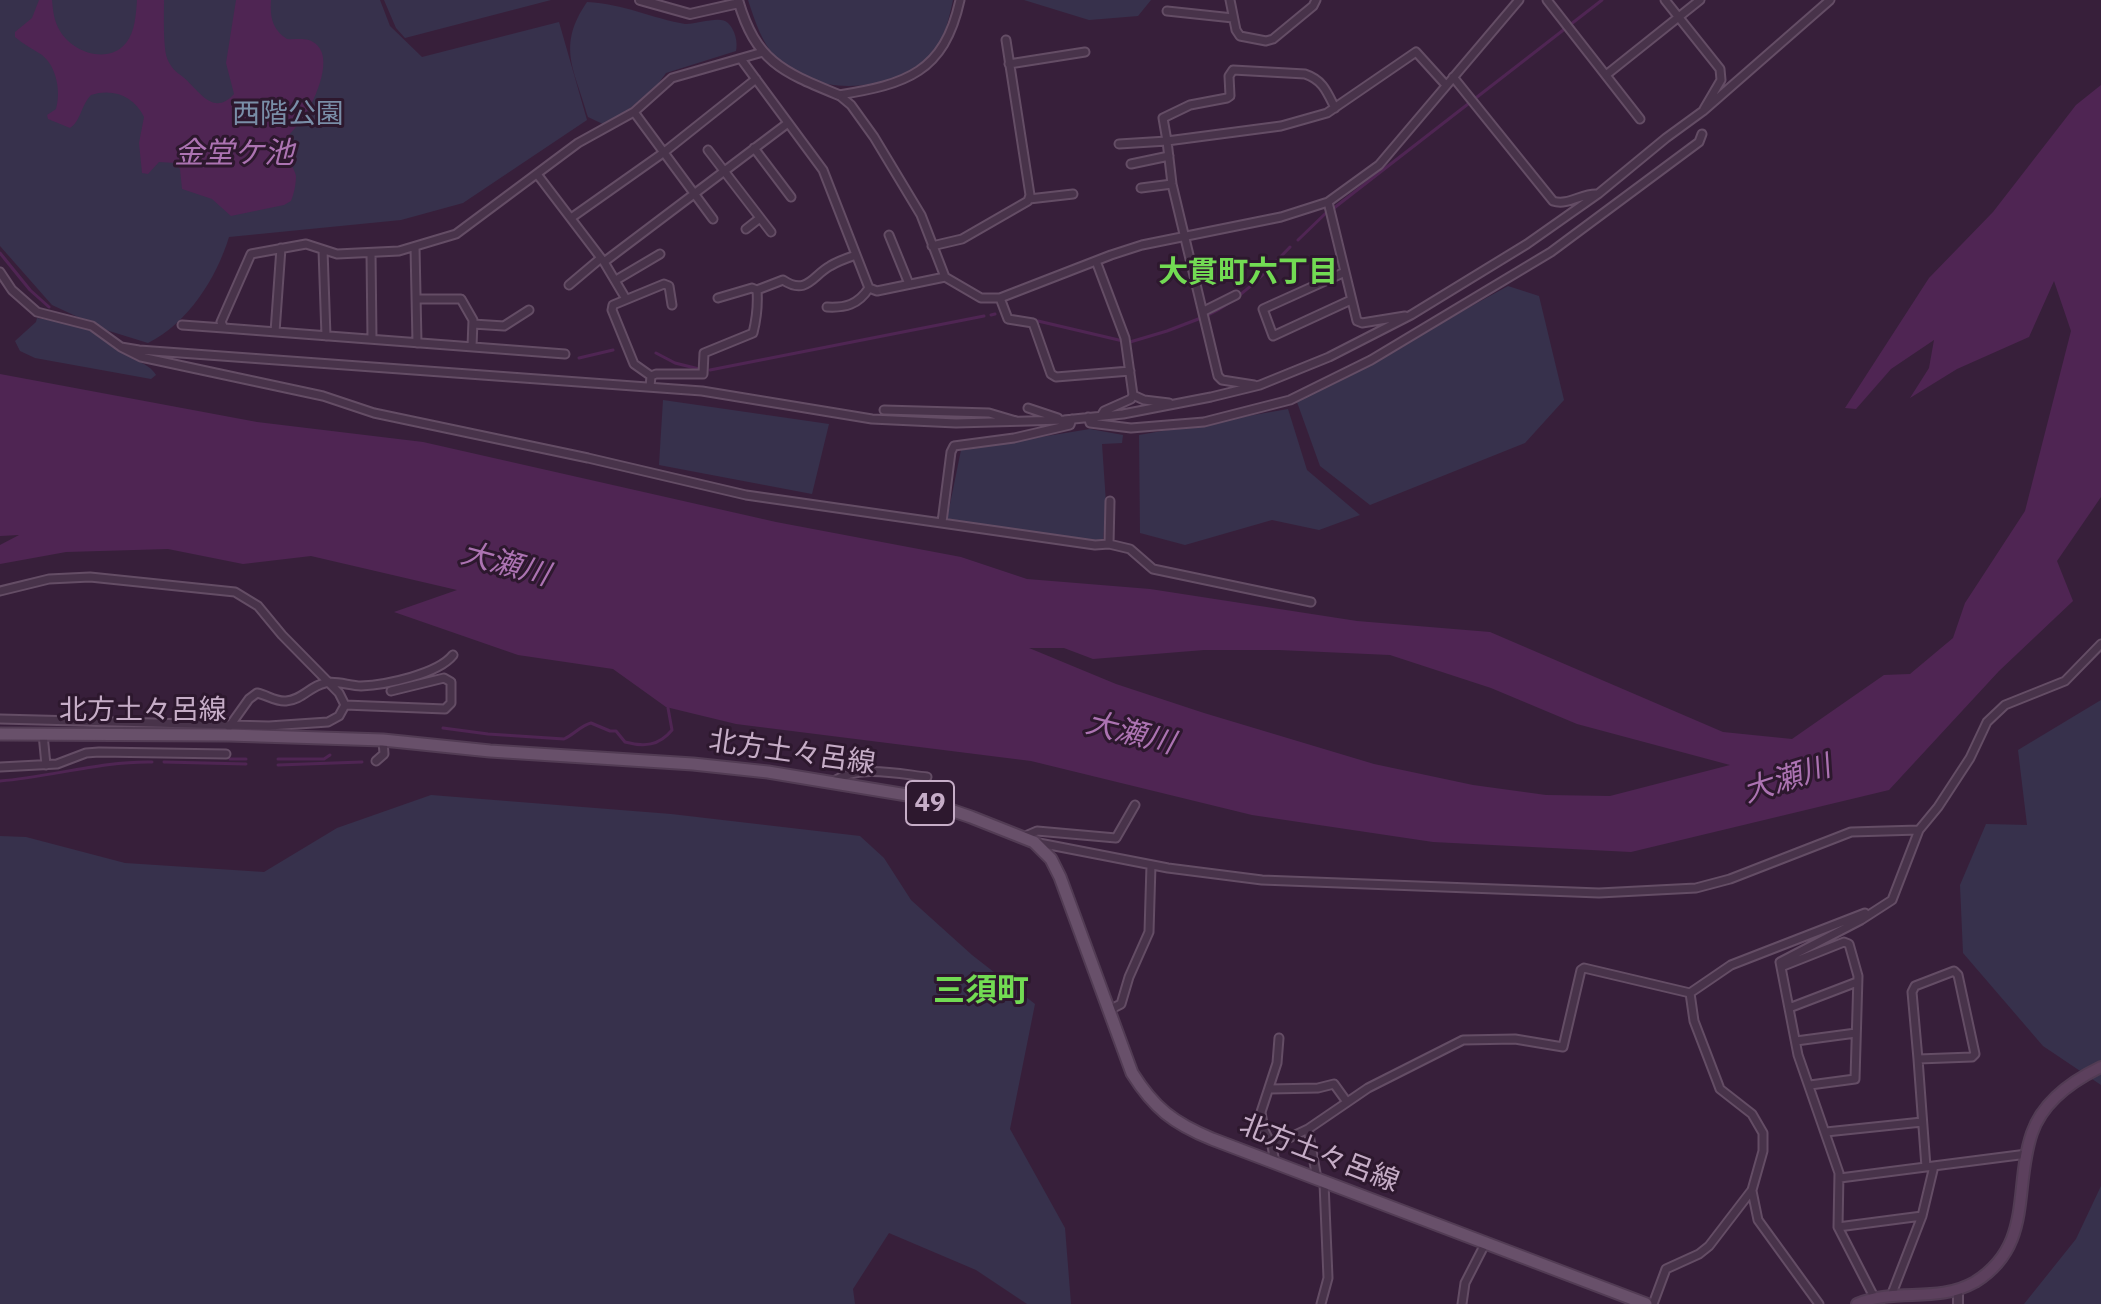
<!DOCTYPE html>
<meta charset="utf-8">
<style>
body{margin:0}
canvas{display:block;background:#371f3a}
</style>
<canvas width="2101" height="1304"></canvas>
<script>
const g = document.querySelector('canvas').getContext('2d');
g.lineJoin = 'round';
function fill(path, color) {
  g.fillStyle = color;
  g.fill(path, 'evenodd');
}
function trace(path, color, width, dash) {
  g.strokeStyle = color;
  g.lineWidth = width;
  g.lineCap = dash ? 'butt' : 'round';
  g.setLineDash(dash || []);
  g.stroke(path);
}
function label(font, color, halo, rows, align = 'center') {
  g.font = font + ' "IBM Plex Sans","Noto Sans JP",sans-serif';
  g.lineWidth = 6;
  g.setLineDash([]);
  g.textBaseline = 'middle';
  g.strokeStyle = halo;
  g.fillStyle = color;
  for (const [text, x, y, turn = 0] of rows) {
    g.save();
    g.translate(x, y);
    g.rotate((+turn || 0) * Math.PI / 180);
    g.textAlign = isNaN(turn) ? turn : align;
    if (halo) g.strokeText(text, 0, 0);
    g.fillText(text, 0, 0);
    g.restore();
  }
}
const green = new Path2D(`
 M0,0H380L390,26L422,57L559,22L587,120L463,203L401,220L229,237C216,279 188,323 148,343L106,330L52,305L0,246Z
 M384,0H551L405,38L396,28Z
 M748,0H953C949,18 944,43 930,56C893,92 816,98 778,60C762,44 755,21 748,0Z
 M1024,0H1151L1138,16L1089,20Z
 M587,2C624,4 651,18 685,24C696,25 720,15 728,23C735,30 738,42 736,51L666,73L658,84L619,118L605,125L588,117C575,70 556,47 587,2Z
 M1508,286L1539,296L1564,400L1525,443L1370,505L1320,466L1297,402Z
 M37,318L84,326L122,350C131,362 148,361 156,375L151,379L35,358L20,351L15,341L36,322Z
 M663,400L829,424L812,494L659,465Z
 M1288,409L1307,470L1360,515L1319,530L1272,520L1185,545L1140,533L1139,435Z
 M1090,429L1123,435L1122,443L1102,444L1106,503L1103,542L947,519L961,450Z
 M2101,700V1085L2043,1046L1963,953L1960,885L1986,824L2027,825L2018,750Z
 M431,795L671,814L860,836L884,858L911,900L972,955L1035,1004L1010,1129L1065,1228L1071,1304H1027L976,1270L889,1233L853,1289L855,1304H0V836L26,837L125,863L264,872L337,828Z
 M2101,1186V1304H2024L2076,1239Z`);
const water = new Path2D(`
 M39,0H52C53,11 54,21 60,31C72,52 108,65 126,43C135,32 136,14 137,0H164C164,14 163,46 167,58C171,68 175,71 183,77C198,89 213,118 234,94L226,63L236,0H271C270,17 272,29 287,39C297,40 308,36 317,45C334,61 313,105 301,121C297,127 289,133 286,141C280,156 294,164 296,176C296,184 294,194 291,201L284,205L231,216L212,199L182,189L180,169L175,163L159,162L148,174L142,173L139,143L144,117C134,96 113,88 91,95C81,105 81,121 70,128L48,119L47,115L56,109C61,92 57,67 42,55C33,49 23,44 15,37V32L32,18Z
 M2101,85V497L2057,561L2073,601L1999,671L1889,790L1631,852L1433,842L1252,815L1031,761L736,724L666,707L613,669L518,655L394,612L457,590L311,556L243,564L168,549L66,552L0,564V545L19,535L0,536V374L257,422L423,442L776,522L961,557L1027,579L1150,589L1357,621L1490,632L1723,732L1792,739L1884,675L1910,674L1953,638L1965,603L2025,511L2071,331L2054,281L2029,337L1957,369L1910,398L1929,368L1934,340L1891,369L1856,409L1845,408L1929,278L1993,212L2076,105ZM1029,648H1064L1093,659L1204,650H1279L1390,655L1491,688L1577,724L1730,765L1610,796L1546,795L1473,785L1374,764L1204,713L1116,684Z`);
const stream = new Path2D(`
 M1334,208L1602,0
 M1298,240L1327,212
 M0,253L30,290L49,307
 M991,315L995,314
 M1208,315C1241,299 1265,273 1290,247
 M1038,321L1123,341
 M1130,342L1167,331L1201,318
 M656,353L675,363L699,369
 M579,358L613,350
 M710,370L984,316
 M443,728L488,734L564,739C575,734 580,726 591,723L610,731H616L625,742C644,747 659,746 672,730L668,708
 M230,759H246
 M278,759H324L330,755
 M164,762L246,764
 M278,765L362,762
 M0,781C51,777 101,761 152,762`);
const minor = new Path2D(`
 M1230,0L1236,30L1240,36L1266,41L1273,39L1313,6L1316,0
 M1547,0L1640,119
 M1665,0L1720,69L1721,80L1704,109
 M1167,11L1233,18
 M741,59L823,170L869,288L877,291L945,277
 M1009,64L1085,52
 M1606,75L1700,0
 M1453,77L1553,201C1568,206 1582,193 1597,194
 M839,95L851,105L874,137L921,215L945,277L981,298H1000L1111,255L1142,245L1281,217L1328,202L1379,165L1519,0
 M839,95C906,84 944,73 960,0
 M634,112L713,219
 M1119,144L1167,141L1163,118L1190,105L1227,98L1230,96L1229,76L1233,70L1305,74C1323,80 1327,92 1335,108
 M754,148L791,197
 M708,150L771,232
 M1131,164L1169,156
 M537,174L604,262L788,123
 M1141,188L1172,184
 M1029,199L1073,194
 M1328,202L1357,321L1362,323L1405,316
 M571,218L663,153L756,79
 M746,229L760,218
 M889,235L909,284
 M932,246L962,239L1028,201L1030,195L1006,40
 M415,247L417,343
 M323,250L326,336
 M371,253L372,339
 M1096,261L1125,338L1133,395L1144,400L1169,403
 M604,262L626,299
 M0,272L12,290L37,312L92,326L121,347L141,357L323,396L374,413L588,458L746,495L1095,545L1109,544L1130,549L1153,569L1311,602
 M1345,272L1263,309L1273,336L1351,300
 M616,280L660,254
 M569,285L601,258
 M718,298L752,288L757,290L783,280C807,296 813,275 830,266C838,261 847,258 856,255
 M1000,298L1008,319L1033,323L1051,374L1056,377L1130,371
 M417,299H461L473,320L472,347
 M827,307C845,308 858,305 869,288
 M1204,311L1236,295
 M473,324L504,326L529,310
 M182,325L224,328
 M275,332L281,248
 M121,347L139,350L702,391L872,419L956,423L1064,420L1123,414L1211,397L1260,385L1329,357L1411,315L1527,244L1598,194L1666,138L1703,111L1830,0
 M565,354L224,328L221,322L251,254L306,244L337,254L399,251L456,234L578,143L634,112L672,78L763,52
 M651,376L634,364L612,310L613,305L664,284L669,286L672,305
 M1254,385L1222,380L1218,376L1172,184L1167,141L1281,126L1327,113L1416,52L1445,84
 M650,387L651,376L656,374H703L704,353L753,333C756,321 758,304 757,290
 M1028,408L1058,418
 M884,410L989,413L1016,421
 M1101,416L1104,411L1131,399L1133,395
 M1088,417L1090,423L1131,428L1204,422L1290,400L1371,360L1551,252L1699,142L1702,134
 M942,522L951,452L954,446L1014,438L1070,425L1072,419
 M1109,544L1110,501
 M0,591L49,579L90,577L235,592L258,606L282,635L339,693L345,705L339,716L328,722L269,726L0,719
 M345,705L445,709L451,703V682L444,678L391,691
 M229,727L249,699L257,693C267,695 276,702 286,701C302,700 310,686 325,683C335,680 350,686 361,686C386,685 438,674 453,655
 M43,734L46,765
 M376,761L384,754L383,740
 M0,767L57,764L86,753L99,752L226,754
 M833,782C857,764 899,774 927,777
 M1023,837L1037,831L1116,838L1135,805
 M1034,842L1168,868L1262,880L1599,893L1696,888L1730,879L1851,832L1919,830
 M1781,967L1844,942L1849,944L1858,976L1855,1079L1810,1085
 M1954,971L1958,975L1975,1054L1972,1057L1918,1059L1912,992L1915,986Z
 M1789,1008L1857,982
 M1109,1010L1121,1004L1129,977L1149,932L1151,865
 M1796,1041L1856,1033
 M1918,1059L1926,1167
 M1270,1089L1318,1088L1334,1084L1347,1102
 M1826,1132L1922,1122
 M1272,1146L1308,1129
 M1275,1163L1272,1146L1264,1130L1261,1112L1277,1063L1279,1038
 M1840,1178L2027,1154
 M1314,1179L1316,1173L1308,1129L1368,1088L1463,1040L1515,1039L1563,1047L1581,970L1584,968L1690,993L1731,965L1865,913
 M1752,1191L1758,1220L1819,1304
 M1838,1227L1922,1216
 M1891,1296L1922,1216L1934,1166
 M1874,1297L1838,1227L1839,1173L1798,1055L1780,962L1861,920L1892,900L1919,830L1938,807L1970,758L1987,722L2005,705L2065,681L2101,644
 M1321,1304L1328,1278L1324,1183
 M1462,1304L1465,1283L1485,1244
 M1653,1304L1666,1269L1699,1254L1709,1246L1752,1190L1763,1151V1133L1752,1114L1720,1089L1717,1081L1694,1021L1690,993`);
const tertiary = new Path2D(`
 M640,0L690,14L739,3
 M738,0C756,62 783,72 839,95
 M1958,1304V1291`);
const secondary = new Path2D(`
 M1857,1304C1897,1287 1936,1304 1975,1282C2034,1245 2013,1188 2032,1133C2043,1101 2072,1081 2101,1067`);
const primary = new Path2D(`
 M0,734L229,735L383,740L490,751L693,764L768,772L907,795L971,817L1034,842L1051,859L1060,877L1132,1073C1154,1108 1173,1123 1212,1139L1646,1304`);
const shields = [
 [930,803,48]
];
const shieldNames = [
 ["49",930,803]
];
const parkNames = [
 ["西階公園",288,115]
];
const streetNames = [
 ["北方土々呂線",143,711],
 ["北方土々呂線",792,753,8],
 ["北方土々呂線",1319,1154,21]
];
const waterNames = [
 ["金堂ケ池",234,154],
 ["大瀬川",505,565,15],
 ["大瀬川",1130,734,14],
 ["大瀬川",1787,780,-18]
];
const neighbourhoodNames = [
 ["大貫町六丁目",1248,273]
];
const quarterNames = [
 ["三須町",981,992]
];
fill(green, '#37314c');
fill(water, '#4f2553');
trace(stream, '#4f2553', 3);
trace(minor, '#644d65', 11);
trace(tertiary, '#644d65', 12);
trace(secondary, '#523c54', 14);
trace(primary, '#523c54', 15);
trace(minor, '#48334a', 7);
trace(tertiary, '#48334a', 8);
trace(secondary, '#5c405d', 10);
trace(primary, '#68506a', 11);
for (const [x, y, w] of shields) {
  const box = new Path2D();
  box.roundRect(x - w / 2, y - 22, w, 44, 6);
  g.fillStyle = '#2d182e';
  g.fill(box);
  trace(box, '#c6adc7', 2);
}
label('bold 26px', '#c6adc7', null, shieldNames);
label('28px', '#7a8ea8', '#2d182e', parkNames);
label('28px', '#c6adc7', '#2d182e', streetNames);
label('italic 30px', '#ac73b2', '#2d182e', waterNames);
label('bold 30px', '#72db53', '#2d182e', neighbourhoodNames);
label('bold 32px', '#72db53', '#2d182e', quarterNames);
</script>
